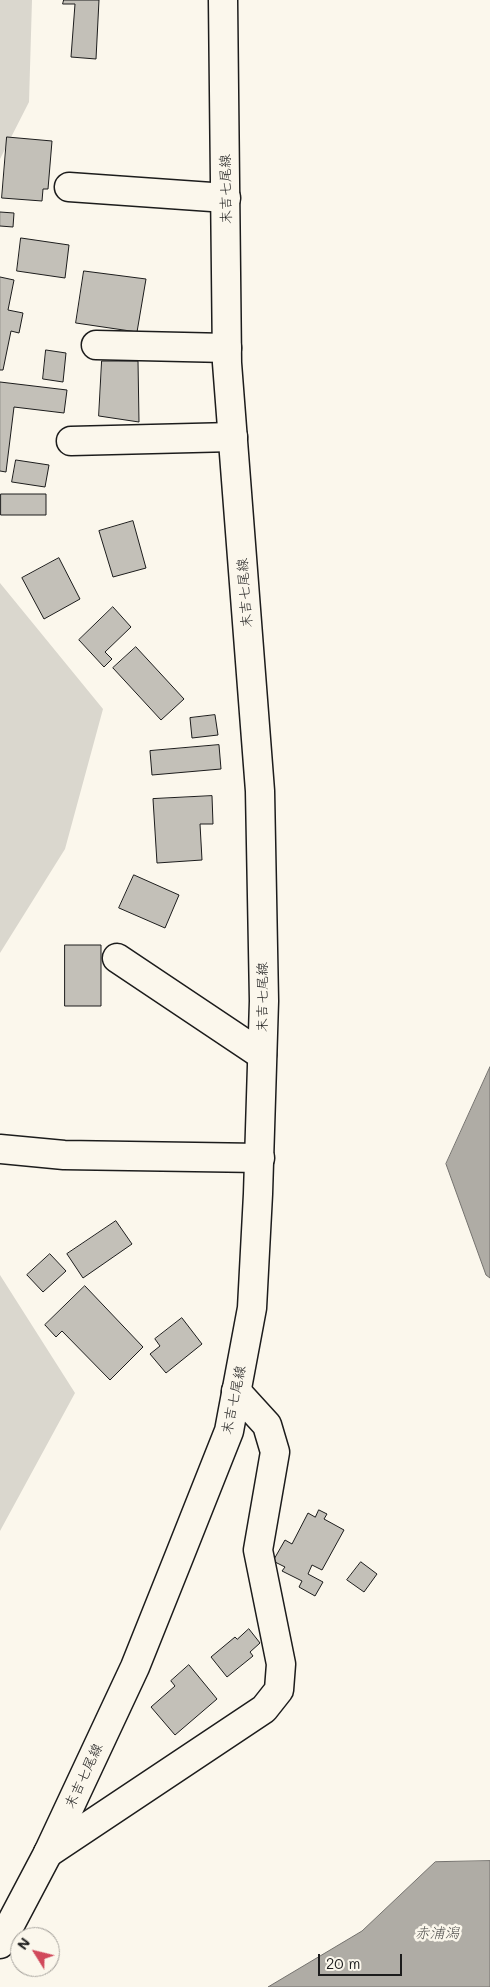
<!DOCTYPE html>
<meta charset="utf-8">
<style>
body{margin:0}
#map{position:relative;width:490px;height:1987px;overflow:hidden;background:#fbf7ec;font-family:Mali,sans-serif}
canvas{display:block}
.north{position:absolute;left:10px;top:1927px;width:50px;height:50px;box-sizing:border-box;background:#fbf7ec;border:1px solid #a29f99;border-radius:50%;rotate:306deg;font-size:14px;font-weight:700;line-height:20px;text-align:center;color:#1c1c1c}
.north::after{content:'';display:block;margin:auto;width:18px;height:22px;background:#d1495b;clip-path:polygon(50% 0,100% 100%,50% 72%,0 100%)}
.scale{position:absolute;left:318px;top:1954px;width:84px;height:22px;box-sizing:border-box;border:2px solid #1c1c1c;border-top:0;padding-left:6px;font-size:15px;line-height:18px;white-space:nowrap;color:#1c1c1c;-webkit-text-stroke:4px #fbf7ec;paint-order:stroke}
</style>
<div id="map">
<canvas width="490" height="1987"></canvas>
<div class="north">N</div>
<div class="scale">20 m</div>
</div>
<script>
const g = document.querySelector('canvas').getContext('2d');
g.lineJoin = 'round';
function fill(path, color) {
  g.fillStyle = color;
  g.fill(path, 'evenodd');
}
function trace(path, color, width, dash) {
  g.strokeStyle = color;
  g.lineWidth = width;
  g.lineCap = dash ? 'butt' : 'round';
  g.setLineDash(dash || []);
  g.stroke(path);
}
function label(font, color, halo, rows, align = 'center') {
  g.font = font + ' Mali,"Klee One",sans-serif';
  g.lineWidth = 5;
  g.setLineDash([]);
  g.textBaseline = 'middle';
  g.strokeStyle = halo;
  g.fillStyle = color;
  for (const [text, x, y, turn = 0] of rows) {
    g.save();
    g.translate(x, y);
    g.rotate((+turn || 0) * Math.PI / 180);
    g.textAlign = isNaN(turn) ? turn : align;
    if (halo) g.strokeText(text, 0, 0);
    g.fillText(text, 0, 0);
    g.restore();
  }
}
const green = new Path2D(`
 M0,0H32L29,102L0,159Z
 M0,583L103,709L65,849L0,953Z
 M0,1275L75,1393L0,1531Z`);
const water = new Path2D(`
 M490,1067V1278L486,1275L446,1164Z
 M490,1861V1987H268L362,1931L435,1862Z`);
const building = new Path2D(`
 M64,0H99L96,59L71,57L75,4H63Z
 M7,137L52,141L48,189H43L42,201L2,198Z
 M0,212L14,213L13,227L0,226Z
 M21,238L69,245L65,278L17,271Z
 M84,271L146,279L137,332L76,323Z
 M0,277L14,280L8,310L23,313L19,333L11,331L3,370H0Z
 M46,350L66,353L63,382L43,379Z
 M102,361H138L139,422L99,416Z
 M0,382L67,390L64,413L14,407L6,472L0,471Z
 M16,460L49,465L45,487L12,482Z
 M1,494H46V515H1Z
 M133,521L146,568L113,577L99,531Z
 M59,558L80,599L44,619L22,578Z
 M113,607L131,627L105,652L112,659L104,667L79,640Z
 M136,647L184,699L161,720L113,668Z
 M215,715L218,735L192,738L190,718Z
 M219,745L221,769L152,775L150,751Z
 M212,796L213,824H200L202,860L157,863L153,799Z
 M134,875L179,895L165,928L119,908Z
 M65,945H101V1006H65Z
 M116,1221L132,1244L83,1278L67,1254Z
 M50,1254L66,1271L43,1292L27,1275Z
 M85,1286L143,1347L110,1380L62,1331L56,1337L45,1325Z
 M182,1318L202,1344L166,1373L150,1354L160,1346L155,1339Z
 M319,1510L327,1514L324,1519L344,1530L322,1570L312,1565L308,1574L323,1582L315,1596L299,1587L302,1581L282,1571L285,1567L273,1561L285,1540L292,1544L308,1513L315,1517Z
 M361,1562L377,1574L364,1592L347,1580Z
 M249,1629L260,1643L250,1652L253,1656L227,1677L211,1657L235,1637L237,1639Z
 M189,1665L217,1699L175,1735L151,1707L175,1686L171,1681Z`);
const minor = new Path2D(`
 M69,187L226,198
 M96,345L227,348
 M71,441L233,437
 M117,958L262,1055
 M0,1149L64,1155L260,1158
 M48,1853L264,1709L279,1690L281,1664L258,1550L275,1452L267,1425L236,1391`);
const secondary = new Path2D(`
 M0,1944L48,1853L135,1667L179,1557L229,1431L252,1308L258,1194L264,1001L260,791L227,363L223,0`);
const streetNames = [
 ["末吉七尾線",226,189,-91],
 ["末吉七尾線",245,593,-94],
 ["末吉七尾線",263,997,-90],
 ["末吉七尾線",234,1400,-78],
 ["末吉七尾線",84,1776,-65]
];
const waterNames = [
 ["赤浦潟",437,1933]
];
fill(green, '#dad7ce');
fill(water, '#afaca5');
trace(water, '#74726e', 1);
fill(building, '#c3c0b8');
trace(building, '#1c1c1c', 1);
trace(minor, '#1c1c1c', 31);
trace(secondary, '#1c1c1c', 31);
trace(minor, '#fbf7ec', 28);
trace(secondary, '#fbf7ec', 28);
label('14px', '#1c1c1c', '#fbf7ec', streetNames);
label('italic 15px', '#575653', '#fbf7ec', waterNames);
</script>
